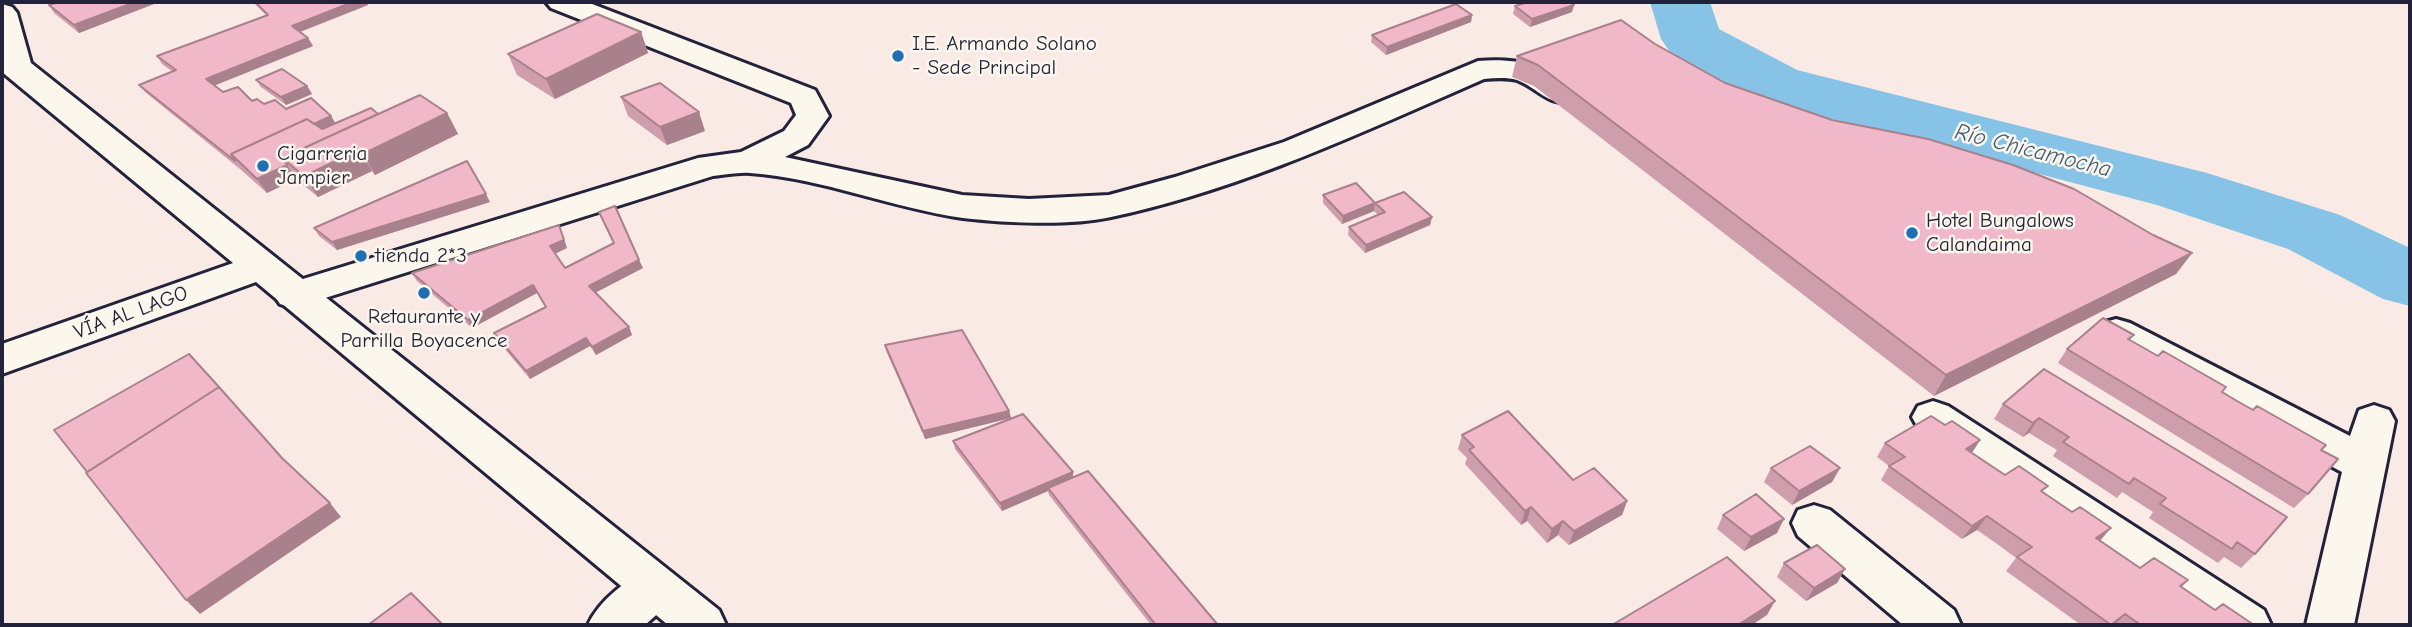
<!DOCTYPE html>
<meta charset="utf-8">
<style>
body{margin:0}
#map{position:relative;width:2412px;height:627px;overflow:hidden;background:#f9eae5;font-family:"Comic Neue",sans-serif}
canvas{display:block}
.frame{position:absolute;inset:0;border:4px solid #22223b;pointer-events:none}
</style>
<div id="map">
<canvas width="2412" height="627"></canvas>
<div class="frame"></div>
</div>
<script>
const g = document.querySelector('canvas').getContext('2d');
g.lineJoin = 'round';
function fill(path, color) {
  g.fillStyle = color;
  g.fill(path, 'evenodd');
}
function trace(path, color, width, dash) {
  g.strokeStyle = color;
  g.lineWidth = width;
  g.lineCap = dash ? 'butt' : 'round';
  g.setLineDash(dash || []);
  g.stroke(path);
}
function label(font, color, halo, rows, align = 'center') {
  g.font = font + ' "Comic Neue",sans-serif';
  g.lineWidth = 5;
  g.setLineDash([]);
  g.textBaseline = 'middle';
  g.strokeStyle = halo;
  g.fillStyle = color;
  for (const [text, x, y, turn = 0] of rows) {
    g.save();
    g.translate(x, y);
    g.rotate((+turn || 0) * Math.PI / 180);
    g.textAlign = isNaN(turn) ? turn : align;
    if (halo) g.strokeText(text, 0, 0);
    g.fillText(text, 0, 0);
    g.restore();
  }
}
const river = new Path2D(`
 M1650,2H1710L1719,29L1797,70L2207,173L2340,215L2410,248V306L2383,299L2288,249L2157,205L1751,98L1670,52L1661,39Z`);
const street = new Path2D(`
 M546,2H587L815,90L829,116L808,145L785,157L962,195L1029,199L1109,195L1175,177L1284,142L1478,61C1512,58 1556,63 1577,94L1572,101C1549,107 1538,88 1517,80C1507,77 1495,78 1484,79C1363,132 1242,189 1111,217C1069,226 1006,223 963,218C892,208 822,178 750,173C738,172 725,175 713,176L306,304L293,308L280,304L274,295L280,286L698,158L741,152L784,131L796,115L791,103L551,8Z
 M2116,319L2130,323L2350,436L2359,410L2374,405L2389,410L2395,421L2354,625H2306L2342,472L2102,343L2096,333L2102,323Z
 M1933,401L1948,406L2264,610L2271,625H2209L1918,428L1912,417L1918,406Z
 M1814,505L1830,510L1954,610L1961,625H1903L1798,536L1792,523L1798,510Z
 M656,567L672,573L679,587L672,601L645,625H588C599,600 630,576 656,567Z`);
const secondary = new Path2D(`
 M2,4L12,7L17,13L31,63L719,610L726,625H668L256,282L2,374V344L233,263L2,72Z`);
const wall = new Path2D(`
 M59,2H159L79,33L54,13L49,5Z
 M253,2H366L368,5L300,32L308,38L313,46L214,85L223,92L264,104L286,109L331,116L335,123L378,114L447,113L458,134L375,175L372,171L318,197L296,179L267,193L240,169L145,92L139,85L173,72L162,64L157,56L266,15Z
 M1515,6L1572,12L1530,27L1513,14Z
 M1472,15L1471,22L1386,55L1371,42L1372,35Z
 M641,32L648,53L555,99L517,75L508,54Z
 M1655,44L1725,83L2153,235L2192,253L2176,274L1934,396L1534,86L1512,77L1517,56Z
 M256,80L307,86L312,94L286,105L261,87Z
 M621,97L705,131L667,145L628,116Z
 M1323,195L1375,203L1432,217L1430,225L1365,253L1348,235L1349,227L1378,215L1374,211L1342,224L1323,203Z
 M490,202L337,250L319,236L314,228Z
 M559,225L567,248L555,254L565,268H643L596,292L629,327L632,335L596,355L590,346L530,379L498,341L494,333L545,307L537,293L472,328L417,281L412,273Z
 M2134,335L2130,340L2322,450L2308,494L2294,508L2058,363L2067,349Z
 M885,345L1009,411L1011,418L925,439L887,353Z
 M2044,369L2255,554L2241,568L2224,557L2218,563L2149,518L2153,512L2122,492L2117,498L2053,456L2057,450L2029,433L2023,437L1994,419L2003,404Z
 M1945,425L1980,440L1972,453L2005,475L2044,492L2100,541L2140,568L2188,580L2182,587L2215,610L2254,625H2081L2006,571L2016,558L2000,546L1977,530L1962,539L1881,480L1889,466L1877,457L1885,443Z
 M1462,435L1627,501L1622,515L1569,545L1558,535L1547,543L1527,521L1521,525L1465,464L1467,458L1458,449Z
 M953,441L1073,477L1218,625H1151L1049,495L1048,491L1002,511L955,449Z
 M1771,468H1840L1832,482L1792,505L1764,482Z
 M1723,515L1777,533L1744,551L1717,529Z
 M1784,563L1845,569L1837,583L1806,601L1777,577Z`);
const shadedWall = new Path2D(`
 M135,2H159L79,33L74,25Z
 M353,2H366L368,5L297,33L292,26Z
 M1574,5L1572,12L1530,27L1532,19Z
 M1472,15L1471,22L1386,55L1387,47Z
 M641,32L648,53L555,99L546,79Z
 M308,38L313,46L211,87L206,79Z
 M307,86L312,94L286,105L281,97Z
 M699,112L705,131L667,145L660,127Z
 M447,113L458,134L375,175L363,154Z
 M331,116L336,124L237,160Z
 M359,150L372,171L318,197L304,176Z
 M287,165L296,179L267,193L257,179Z
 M486,194L490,202L337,250L332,242Z
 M1375,203L1374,211L1342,224L1343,216Z
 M1432,217L1430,225L1365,253L1366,245Z
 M559,225L567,248L554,254L550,246Z
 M2192,253L2176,274L1934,396L1946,375Z
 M639,260L643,268L593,294L589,286Z
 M533,285L537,293L472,328L468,320Z
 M629,327L632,335L596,355L592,347Z
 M586,338L590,346L530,379L526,371Z
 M1009,411L1011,418L925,439L923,431Z
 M2039,418L2029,433L2023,437L2033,423Z
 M1980,440L1971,454L1966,449Z
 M1840,468L1832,482L1792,505L1799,491Z
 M1073,472V480L1048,488V491L1002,511L1000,503Z
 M1627,501L1622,515L1569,545L1574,531Z
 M330,503L341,517L200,614L186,600Z
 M1531,507L1527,521L1521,525L1525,511Z
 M1987,516L1977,530L1962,539L1972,526Z
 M1784,519L1777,533L1744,551L1751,537Z
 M1563,521L1558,535L1547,543L1552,529Z
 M2111,528L2099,542L2096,538Z
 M1845,569L1837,583L1806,601L1814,588Z
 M1775,601L1767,615L1752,625H1738Z
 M2125,614L2115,625H2110H2111Z`);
const building = new Path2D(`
 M59,2H135L74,25L49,5Z
 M255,2H353L292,26L308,38L206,79L223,92L238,87L252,101L257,99L264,104L275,100L286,109L311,98L331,116L314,124L307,119L231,154L235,161L139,85L176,70L157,56L268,15Z
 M1528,2H1570L1574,5L1532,19L1515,6Z
 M1456,4L1472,15L1387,47L1372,35Z
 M597,14L641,32L546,79L508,54Z
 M1621,20L1655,44L1725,83L1832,120L1928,139L2013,165L2074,189L2153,235L2192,253L1946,375L1538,65L1517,56Z
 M282,69L307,86L281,97L256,80Z
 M660,83L699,112L660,127L621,97Z
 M420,95L447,113L363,154L359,150L304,176L282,158Z
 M371,108L378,114L282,158L287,165L257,179L231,154L307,119L322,129Z
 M467,161L486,194L332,242L314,228Z
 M1356,183L1375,203L1404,192L1432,217L1366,245L1349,227L1385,212L1375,203L1343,216L1323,195Z
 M615,206L639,260L589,286L629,327L592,347L586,338L526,371L494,333L546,307L533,285L468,320L412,273L559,225L564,240L550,246L565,268L614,243L599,212Z
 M2103,318L2134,335L2128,339L2158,356L2163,351L2226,387L2222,392L2237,401L2253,410L2257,406L2326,445L2321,450L2338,459L2308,494L2067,349Z
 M962,330L1009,411L923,431L885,345Z
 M189,354L219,387L87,472L54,430Z
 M2044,369L2287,517L2255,554L2237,542L2232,549L2160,504L2166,498L2134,478L2129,484L2063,442L2069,437L2039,418L2033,423L2003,404Z
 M219,387L282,458L330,503L186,600L86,473Z
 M1508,411L1573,480L1594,468L1627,501L1574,531L1563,521L1552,529L1531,507L1525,511L1469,450L1474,447L1462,435Z
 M1023,414L1073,472L1000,503L953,441Z
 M1931,416L1945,425L1952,421L1980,440L1966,449L2005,475L2019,466L2048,486L2041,491L2072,512L2080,507L2111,528L2096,538L2140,568L2154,558L2188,580L2180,586L2215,610L2223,604L2254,625H2141L2125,614L2111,625L2017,557L2032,547L2010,532L1987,516L1972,526L1889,466L1905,457L1885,443Z
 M1810,446L1840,468L1799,491L1771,468Z
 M1088,471L1218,625H1156L1048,488Z
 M1756,494L1784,519L1751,537L1723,515Z
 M1817,545L1845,569L1814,588L1784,563Z
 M1727,557L1775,601L1738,625H1612Z
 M411,593L443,625H368Z`);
const markers = [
 [898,56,7,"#1f6fb2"],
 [263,166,7,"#1f6fb2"],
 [1912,233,7,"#1f6fb2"],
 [361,256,7,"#1f6fb2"],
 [424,293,7,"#1f6fb2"]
];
const poiNames = [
 ["I.E. Armando Solano",912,44],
 ["- Sede Principal",912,68],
 ["Cigarreria",277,154],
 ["Jampier",277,178],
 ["Hotel Bungalows",1926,221],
 ["Calandaima",1926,245],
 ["tienda 2*3",375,256],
 ["Retaurante y",424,317,"center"],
 ["Parrilla Boyacence",424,341,"center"]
];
const streetNames = [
 ["VÍA AL LAGO",131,313,-20]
];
const waterNames = [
 ["Río Chicamocha",2033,151,14]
];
fill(river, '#86c3e6');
trace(street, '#22223b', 6);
trace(secondary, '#22223b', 6);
fill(street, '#fbf7ec');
fill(secondary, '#fbf7ec');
fill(wall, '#cf9ead');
fill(shadedWall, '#a9818d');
fill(building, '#f1b8c9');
trace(building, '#a9818d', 2);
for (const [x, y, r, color] of markers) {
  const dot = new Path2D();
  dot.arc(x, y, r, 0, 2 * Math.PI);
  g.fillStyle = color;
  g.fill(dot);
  trace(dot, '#fbf7ec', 2.5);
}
label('21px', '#22223b', '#fbf7ec', poiNames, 'left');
label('21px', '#22223b', '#fbf7ec', streetNames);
label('italic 23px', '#455a77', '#fbf7ec', waterNames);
</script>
